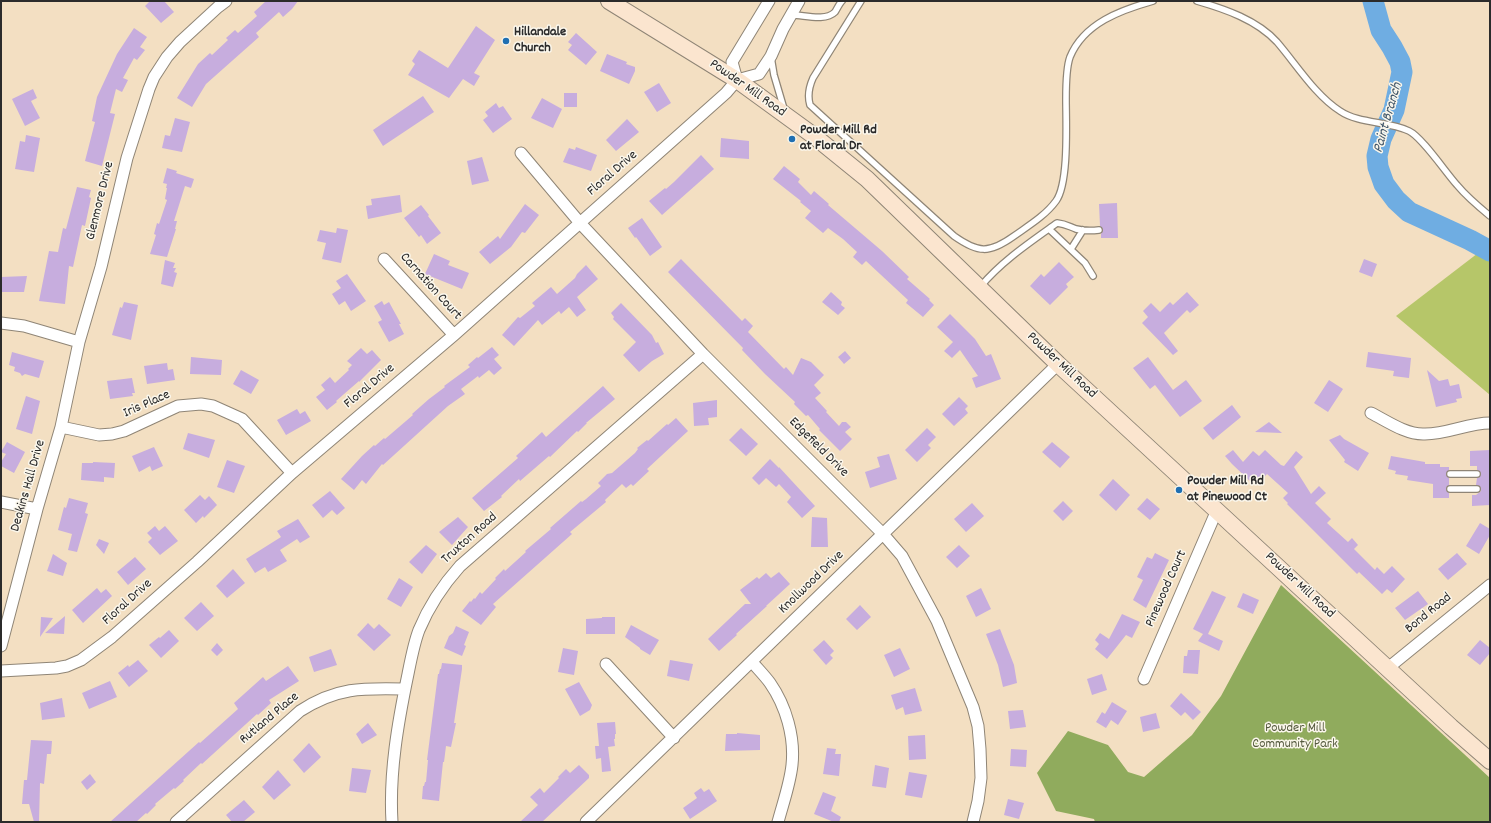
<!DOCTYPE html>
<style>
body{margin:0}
#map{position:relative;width:1491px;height:823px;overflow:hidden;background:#f3dfc2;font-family:Dekko,sans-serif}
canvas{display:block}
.frame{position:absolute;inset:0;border:2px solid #2b2b2b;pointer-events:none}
</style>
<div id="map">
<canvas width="1491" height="823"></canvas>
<div class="frame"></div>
</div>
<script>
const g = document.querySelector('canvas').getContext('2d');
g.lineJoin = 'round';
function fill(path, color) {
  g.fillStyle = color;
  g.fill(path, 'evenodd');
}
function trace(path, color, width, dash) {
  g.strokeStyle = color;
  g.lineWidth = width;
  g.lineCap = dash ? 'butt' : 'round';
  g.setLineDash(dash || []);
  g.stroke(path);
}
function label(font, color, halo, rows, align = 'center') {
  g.font = font + ' Dekko,sans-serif';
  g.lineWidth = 3;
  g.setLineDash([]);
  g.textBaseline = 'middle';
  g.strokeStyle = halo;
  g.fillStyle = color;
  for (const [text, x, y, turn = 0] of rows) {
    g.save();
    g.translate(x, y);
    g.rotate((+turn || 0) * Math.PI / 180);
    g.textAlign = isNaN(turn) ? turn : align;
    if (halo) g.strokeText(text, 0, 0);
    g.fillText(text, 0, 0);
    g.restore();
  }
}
const green = new Path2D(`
 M1482,250L1490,255V395L1396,316Z`);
const forest = new Path2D(`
 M1281,585L1490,778V822H1095L1094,819L1056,811L1037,773L1068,731L1108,745L1128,772L1144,777L1192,735L1221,696Z`);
const river = new Path2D(`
 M1373,1L1381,30L1392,47L1400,62L1402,72L1394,110L1381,139L1377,156L1378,167L1384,184L1396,200L1409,212L1470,240L1490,251`);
const building = new Path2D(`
 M150,1H164L174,12L161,23L145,6Z
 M266,1H298L292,9L283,17L279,12L256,33L259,37L206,84L192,107L177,98L198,64L210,53L212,55L228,40L226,38L235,30L238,33L257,16L254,12Z
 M476,26L495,40L474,73L480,76L474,86L463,79L449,98L408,75L415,64L412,61L419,50L448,68Z
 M134,28L147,37L140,47L145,50L137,60L134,58L123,78L128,80L122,92L116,89L110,113L115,114L102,166L85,161L95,122L92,121L97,97L117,54Z
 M576,33L597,52L586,65L568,50L572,45L568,42Z
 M607,54L627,62L626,64L635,67V71L629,84L600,71Z
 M659,83L671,103L657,112L644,92Z
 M33,89L37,98L31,101L40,118L25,126L12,99Z
 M564,93H577V107H564Z
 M423,96L434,112L383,146L373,130Z
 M542,98L562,109L553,128L531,118Z
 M496,103L499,108L503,106L512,119L493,133L483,120L488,116L485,112Z
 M175,118L190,122L182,152L162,148L165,135L170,136Z
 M627,119L639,132L616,151L606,140Z
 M26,135L40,138L34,172L15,169L20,141L25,142Z
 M721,138L749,141V159L720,157Z
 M576,147L597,155L591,171L563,162L569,148L575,150Z
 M701,155L714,169L662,215L649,201L665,188L666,189L674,182Z
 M482,157L489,181L472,185L467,161Z
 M784,166L800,179L798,182L811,195L814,191L829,204L828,205L882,251L909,277L907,279L930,299L929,300L934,305L923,317L906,303L908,300L866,261L862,265L853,257L857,252L843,239L828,228L823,233L805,218L811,211L800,202L801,201L773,179Z
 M167,168L177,171L176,173L194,179L191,188L185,186L174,221H177L175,229H176L167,257L150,254L156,235L154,234L157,223L159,224L167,200L165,199L167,188H166L167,184L163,183Z
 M77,187L91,190L89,197L91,198L85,226L82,225L73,267L69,266L65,304L39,301L49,251L58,252L63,228L66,229Z
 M400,195L402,212L368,219L366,206L372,205L371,199Z
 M1117,203L1118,238H1101V234L1103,230L1100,226L1099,204Z
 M525,204L539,215L525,233L522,232L511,247L490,264L479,252L498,236L500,239Z
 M421,205L429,215L428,216L441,233L427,244L421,235L419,237L404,218Z
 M642,218L662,247L650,256L636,237L635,238L628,228Z
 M337,228L348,230L341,263L322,259L326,243L317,241L320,230L336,233Z
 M434,254L450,261L448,265L469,273L462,289L425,274Z
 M681,259L742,321L745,318L753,326L748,332L784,369L786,367L793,375L801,358L811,362L824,375L814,385L821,393L815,398L827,411L826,412L839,426L842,422H846L851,427L845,432L852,439L840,451L819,430L820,429L808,415L806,416L794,404L795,402L765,374L742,350L743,348L668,272Z
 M1364,259L1377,264L1372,277L1359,272Z
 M165,260L175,263L173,268H176L174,272L177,273L173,287L161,284Z
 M1059,262L1074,277L1066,284L1068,287L1050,305L1030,286L1041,274L1044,277Z
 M586,265L598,279L577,297L586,310L577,317L569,307L561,314L559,311L542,325L538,320L514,346L502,335L518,317L520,318L535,306L532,303L551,287L557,294L575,278L577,274Z
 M347,274L366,301L351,311L345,301L339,305L332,294L341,288L336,281Z
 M27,276L24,292H2L1,277Z
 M831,292L842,302L841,305L845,308L838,315L822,302Z
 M1187,292L1199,305L1190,313L1187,310L1164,333L1178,351L1173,355L1142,323L1148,317L1143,311L1151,303L1160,312L1170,302L1173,305Z
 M382,301L384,305L389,302L401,324H399L404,334L389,342L378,322L382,320L374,306Z
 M124,302L138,305L131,340L112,335L120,307L122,308Z
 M621,303L652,335L656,343L658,342L664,354L652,361L639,372L623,355L636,342L613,319L614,317L611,313Z
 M950,314L975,339L986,356L991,354L1001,379L976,388L972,378L978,376L960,350L952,358L944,351L953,342L937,327Z
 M492,347L499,355L494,359L502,368L494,375L489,370L479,378L478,376L461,389L465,394L448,406L383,465L382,464L366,484L362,480L354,490L341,479L362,456L374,445L375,446L384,438L385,439L413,415L412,414L429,399L445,387L444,386L470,367L468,365L477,357L478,358Z
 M361,348L367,354L372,350L381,360L359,382V381L336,401L337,402L327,410L316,397L325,390L321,385L330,377L335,383L349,370L348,369L352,365L347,361Z
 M845,351L851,358L844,364L838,357Z
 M12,352L44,361L39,378L25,374L22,376L20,373L14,371L15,367L9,365Z
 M1368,352L1411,358L1409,378L1393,376L1394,371L1366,367Z
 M191,357L222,360L221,375L190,374Z
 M1148,357L1173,390L1186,380L1202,401L1180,417L1155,385L1150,389L1133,368Z
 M167,363L168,370L173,369L175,380L147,384L144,366Z
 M241,370L259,380L251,394L233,384Z
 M1427,370L1439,381L1448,379L1450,386L1459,384L1462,398L1456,399L1457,402L1436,407Z
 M132,378L135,393H132L133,396L110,399L107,381Z
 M1329,380L1343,389L1328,412L1314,403Z
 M603,386L615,399L586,423H587L578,432L577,431L550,457L549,456L520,481L519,479L501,496L502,497L484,511L472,498L518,458L516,456L542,432L546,437Z
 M26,396L40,401L32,434L16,429Z
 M959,397L968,406L965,409L968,413L954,426L942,414Z
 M717,400V417L708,418L709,425L694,426L693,403Z
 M1232,405L1241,417L1213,440L1203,428Z
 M297,409L300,414L305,411L311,421L286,435L277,420Z
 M676,418L688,431L647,469L649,471L633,486L631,484L626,488L622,484L605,500L606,502L570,532L572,534L493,604L496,607L481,625L462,611L470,601L471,602L474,598L475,599L480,592L482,594L496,579L495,578L504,569L505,571L526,552L525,551L551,529L550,528L581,501L582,502L586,499L601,486L598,483L607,474L612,473L635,453L638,449L637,448L647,440L648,441L667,424L668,425Z
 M1269,422L1282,433L1255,432Z
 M741,428L758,444L746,456L729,440Z
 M927,428L936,437L928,445L931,448L917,462L905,450Z
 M188,433L215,440L209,458L183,449Z
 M1340,435L1344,439L1369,453L1358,471L1344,462L1345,460L1329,440Z
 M7,442L25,452L14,473L1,466V462L6,454L1,452Z
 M1052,442L1070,457L1060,468L1042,452Z
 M154,447L163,466L152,471L150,466L139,472L132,456Z
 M1233,450L1243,462L1253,451L1259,456L1265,450L1281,465L1284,466L1296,451L1303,457L1294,467L1311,494L1319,486L1326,493L1315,503L1331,519L1327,523L1348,542L1352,538L1358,545L1354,549L1375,570L1377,567L1384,574L1392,566L1405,579L1392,593L1387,589L1382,594L1359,572L1357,574L1287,504L1288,503L1283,498L1288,493L1267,474L1258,483L1256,481L1253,484L1232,464L1225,456Z
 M1490,450V505L1472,506V495H1476L1481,491L1480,487L1476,485L1477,478L1479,477L1481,474L1479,471L1477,470V466H1470V451Z
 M889,454L897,479L870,488L865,472L880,467L877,457Z
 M1391,456L1425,462V464H1440V467H1449V470L1446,474L1449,478V485L1446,489L1449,493V498H1433V484L1407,480L1408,476L1395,474L1396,471L1388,469Z
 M770,459L779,468V467L815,506L802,518L787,502L791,497L779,484L776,487L766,478L759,485L752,478Z
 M227,460L245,466L234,493L217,487Z
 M93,462L115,463L114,478L104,477V482L81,480L82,463H93Z
 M1113,479L1130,495L1116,511L1099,495Z
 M330,491L345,508L337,515L332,510L323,518L312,505Z
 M200,495L205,500L209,496L217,505L204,518L203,516L196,523L184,510Z
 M69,498L88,503L85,513L88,514L77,552L68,550L72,534L58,530L64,507L66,508Z
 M1147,498L1160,509L1150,520L1137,509Z
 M1063,501L1073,511L1063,521L1053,511Z
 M972,503L984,516L966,532L954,519Z
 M458,517L468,527L452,545L439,532Z
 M812,517L827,518L828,547H811Z
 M298,519L310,537L300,543L297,539L280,550L287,561L268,572L265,567L255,573L246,559L281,537L277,531Z
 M1480,523L1490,529V535L1479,554L1466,546Z
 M155,526L159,531L165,526L178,541L160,555L148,542L152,538L147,533Z
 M99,539L109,543L104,554L96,545Z
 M426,545L437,554L422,574L409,562Z
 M959,545L970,556L957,568L946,557Z
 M1155,553L1169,560L1146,608L1133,600L1143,580L1137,577L1147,557L1152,559Z
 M1457,553L1467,564L1448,580L1438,569Z
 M53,554L67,563L63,576L47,571Z
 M135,557L146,569L128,585L117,572Z
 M233,569L245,583L227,598L216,586Z
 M779,572L790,584L766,606H767L736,634L737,635L719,651L708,639L745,604H751L740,590L757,577L759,579L766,573L771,578Z
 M399,578L413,587L401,607L387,599Z
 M97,588L101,593L106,589L112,596L83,623L72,610Z
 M981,588L991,609L976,617L966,596Z
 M1212,591L1226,597L1208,634L1223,641L1219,651L1198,641L1203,634L1193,629Z
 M1418,591L1428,604L1405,620L1395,608Z
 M1243,593L1259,600L1253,614L1237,607Z
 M201,602L214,616L197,631L184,618Z
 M860,605L871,617L857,630L846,619Z
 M1122,614L1140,622L1132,638L1126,635L1107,659L1095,649L1099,644L1095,640L1100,633L1109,639Z
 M65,616L64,634L45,633Z
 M41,617L53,618L40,637Z
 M602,617H615V634H586V619L602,618Z
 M368,623L374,629L379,624L391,635L374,651L357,635Z
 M631,625L659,640L650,655L640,649V648L625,637Z
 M456,626L469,632L464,645L466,646L462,656L444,648L449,636L453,633Z
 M1000,629L1014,665L1017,683L1003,687L998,665L986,634Z
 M169,630L179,641L161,658L149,645L159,637L160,638Z
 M824,640L834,651L830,655L833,658L826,665L813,650Z
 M1480,640L1490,648V653L1480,665L1467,655Z
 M217,643L223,650L217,656L211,650Z
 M563,648L578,651L574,675L558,672Z
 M900,648L910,669L894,677L884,655Z
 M331,649L337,665L314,672L309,657Z
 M1188,650H1200L1198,674L1183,673L1184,656H1187Z
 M138,660L148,671L129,687L118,673L128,665L129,667Z
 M670,660L693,664L689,681L667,676Z
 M442,663L462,665V669L454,723H456L451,747L446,746L444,762H443L439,801L422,799L423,786H424L425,782H426L428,760H427L438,674H439L440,669H441Z
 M288,666L299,681L269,700L271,703L258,715L257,714L202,764L201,763L183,780L184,781L175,789L174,788L155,804L156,805L147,814L146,813L136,822H110L199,742L200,743L238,709L234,703L263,677L266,681Z
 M1102,674L1107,690L1092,695L1087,679Z
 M110,681L117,697L89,709L82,693Z
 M579,682L592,705L590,710L580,716L565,689Z
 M915,688L922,711L905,715L903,707L896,710L891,695Z
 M1181,693L1201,712L1193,720L1185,712L1181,716L1170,706Z
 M62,698L65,717L42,720L40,703Z
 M1112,702L1127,711L1118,725L1111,720L1106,728L1096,722L1102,712L1105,714Z
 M1023,710L1026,727L1010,729L1008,711Z
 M1156,713L1160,728L1143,732L1140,717Z
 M615,722L616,734H615V739H614L615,746L608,747L611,771L602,772L601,758L596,759L595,746H599L597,723Z
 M368,723L377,735L362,744L356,734Z
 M737,733L760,735V750L725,751L726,734H737Z
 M925,735L926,759L909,760L908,736Z
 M31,740L52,741L51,754H47L44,784L40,783L39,822H34L29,804H22L24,780H27Z
 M309,743L321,757L304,773L293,760Z
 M827,748L836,749L835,754H841L839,776L823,774Z
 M1011,749L1027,750L1026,767L1010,766Z
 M579,765L589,775V778L542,822H520L538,805L530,797L540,788L544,793L559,778L558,777L566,769L570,773Z
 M875,765L889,768L886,788L872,786Z
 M352,768L371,770L366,793L349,791Z
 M278,770L291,785L274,800L262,787Z
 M909,772L927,775L922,798L905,795Z
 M90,774L96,782L87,790L81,782Z
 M701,788L704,792L709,789L717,801L690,819L683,808L697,798L694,793Z
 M823,792L836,797L831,811L841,817L839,822H834L814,814Z
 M1008,799L1024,803L1019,819L1004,815Z
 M244,800L255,812L243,822H232L226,815Z`);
const lane = new Path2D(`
 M861,1L813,78C809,87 807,95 810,105L954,236C978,253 989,254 1014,236C1028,226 1045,216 1056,201C1069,183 1066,123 1066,99C1066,87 1066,68 1070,57C1084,23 1121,10 1153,1
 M1197,1C1225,9 1257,20 1277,42C1296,64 1315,95 1340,111C1359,124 1388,121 1409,131C1422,137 1446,173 1457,185C1467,197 1479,207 1490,216
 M792,15C804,15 825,22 835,12C837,9 839,4 842,1
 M771,57L774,75L784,109
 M1049,229L1085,263L1093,276
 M1071,249L1083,230
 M980,287C1002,261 1029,243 1057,223C1066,224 1068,226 1076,229C1084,231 1091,231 1099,230
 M1450,474H1477
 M1450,489H1477`);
const street = new Path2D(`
 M737,80L732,62L769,1
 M521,153L580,223L703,354L883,534L902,556L937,621L973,707L978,726L980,749L981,778L978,801L973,822
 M384,259L454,335
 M1,323L24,326L79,342
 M1371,413C1387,421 1405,434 1423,434C1446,435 1467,423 1490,423
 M61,427L99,435L112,434L124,431L178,406L201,404L213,406L242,419L292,473
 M1,502L37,509
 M1,646L37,509L61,427L79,342L101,267L127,158L149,89L154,77L167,57L180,42L218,7L226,1
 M752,662C758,669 765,676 770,683C786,706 795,737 792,765C790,784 783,803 778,822
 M606,664L674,738
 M1388,668L1490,585
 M1,671L56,668L67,666L81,660L112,637L197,562L292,473L454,335L726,93L737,80L759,74L771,56L783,29L799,1
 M1144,679L1217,510
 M176,822L300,711C337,687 363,688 405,689
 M392,822C389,773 398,722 408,674C411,659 414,643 419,630C429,606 443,585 460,566L703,354
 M586,822L1058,364`);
const secondary = new Path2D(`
 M609,1L737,80L814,136L867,179L1058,364L1451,727L1490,761`);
const markers = [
 [506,41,4,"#1f6fb2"],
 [792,139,4,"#1f6fb2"],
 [1179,490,4,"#1f6fb2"]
];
const poiNames = [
 ["Hillandale",514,33],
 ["Church",514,49],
 ["Powder Mill Rd",800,131],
 ["at Floral Dr",800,147],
 ["Powder Mill Rd",1187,482],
 ["at Pinewood Ct",1187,498]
];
const streetNames = [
 ["Powder Mill Road",747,89,35],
 ["Floral Drive",613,174,-41],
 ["Glenmore Drive",101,201,-76],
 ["Carnation Court",430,287,48],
 ["Powder Mill Road",1061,366,43],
 ["Floral Drive",370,387,-40],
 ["Iris Place",147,405,-24],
 ["Edgefield Drive",818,448,45],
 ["Deakins Hall Drive",29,486,-74],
 ["Truxton Road",470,539,-42],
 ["Knollwood Drive",812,583,-44],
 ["Powder Mill Road",1299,586,43],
 ["Pinewood Court",1167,589,-66],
 ["Floral Drive",128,603,-42],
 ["Bond Road",1429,614,-39],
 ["Rutland Place",270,719,-40]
];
const parkNames = [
 ["Powder Mill",1295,729],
 ["Community Park",1295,745]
];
const waterNames = [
 ["Paint Branch",1389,118,-74]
];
fill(green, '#b6c669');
fill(forest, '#90ab5d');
trace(river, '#6fade2', 21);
fill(building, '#c7adde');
trace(lane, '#8f8576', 8);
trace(street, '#8f8576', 13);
trace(secondary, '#8f8576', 18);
trace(lane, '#fff', 5.5);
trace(street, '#fff', 11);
trace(secondary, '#fbe5cf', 16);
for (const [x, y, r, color] of markers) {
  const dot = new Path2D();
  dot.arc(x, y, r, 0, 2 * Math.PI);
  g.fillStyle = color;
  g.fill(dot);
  trace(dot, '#fbf7ec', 1.5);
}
label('bold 14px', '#2b2b2b', '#fbf7ec', poiNames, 'left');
label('14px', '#2b2b2b', '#fbf7ec', streetNames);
label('14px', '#555a3e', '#fbf7ec', parkNames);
label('italic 15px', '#43586b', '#fbf7ec', waterNames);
</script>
